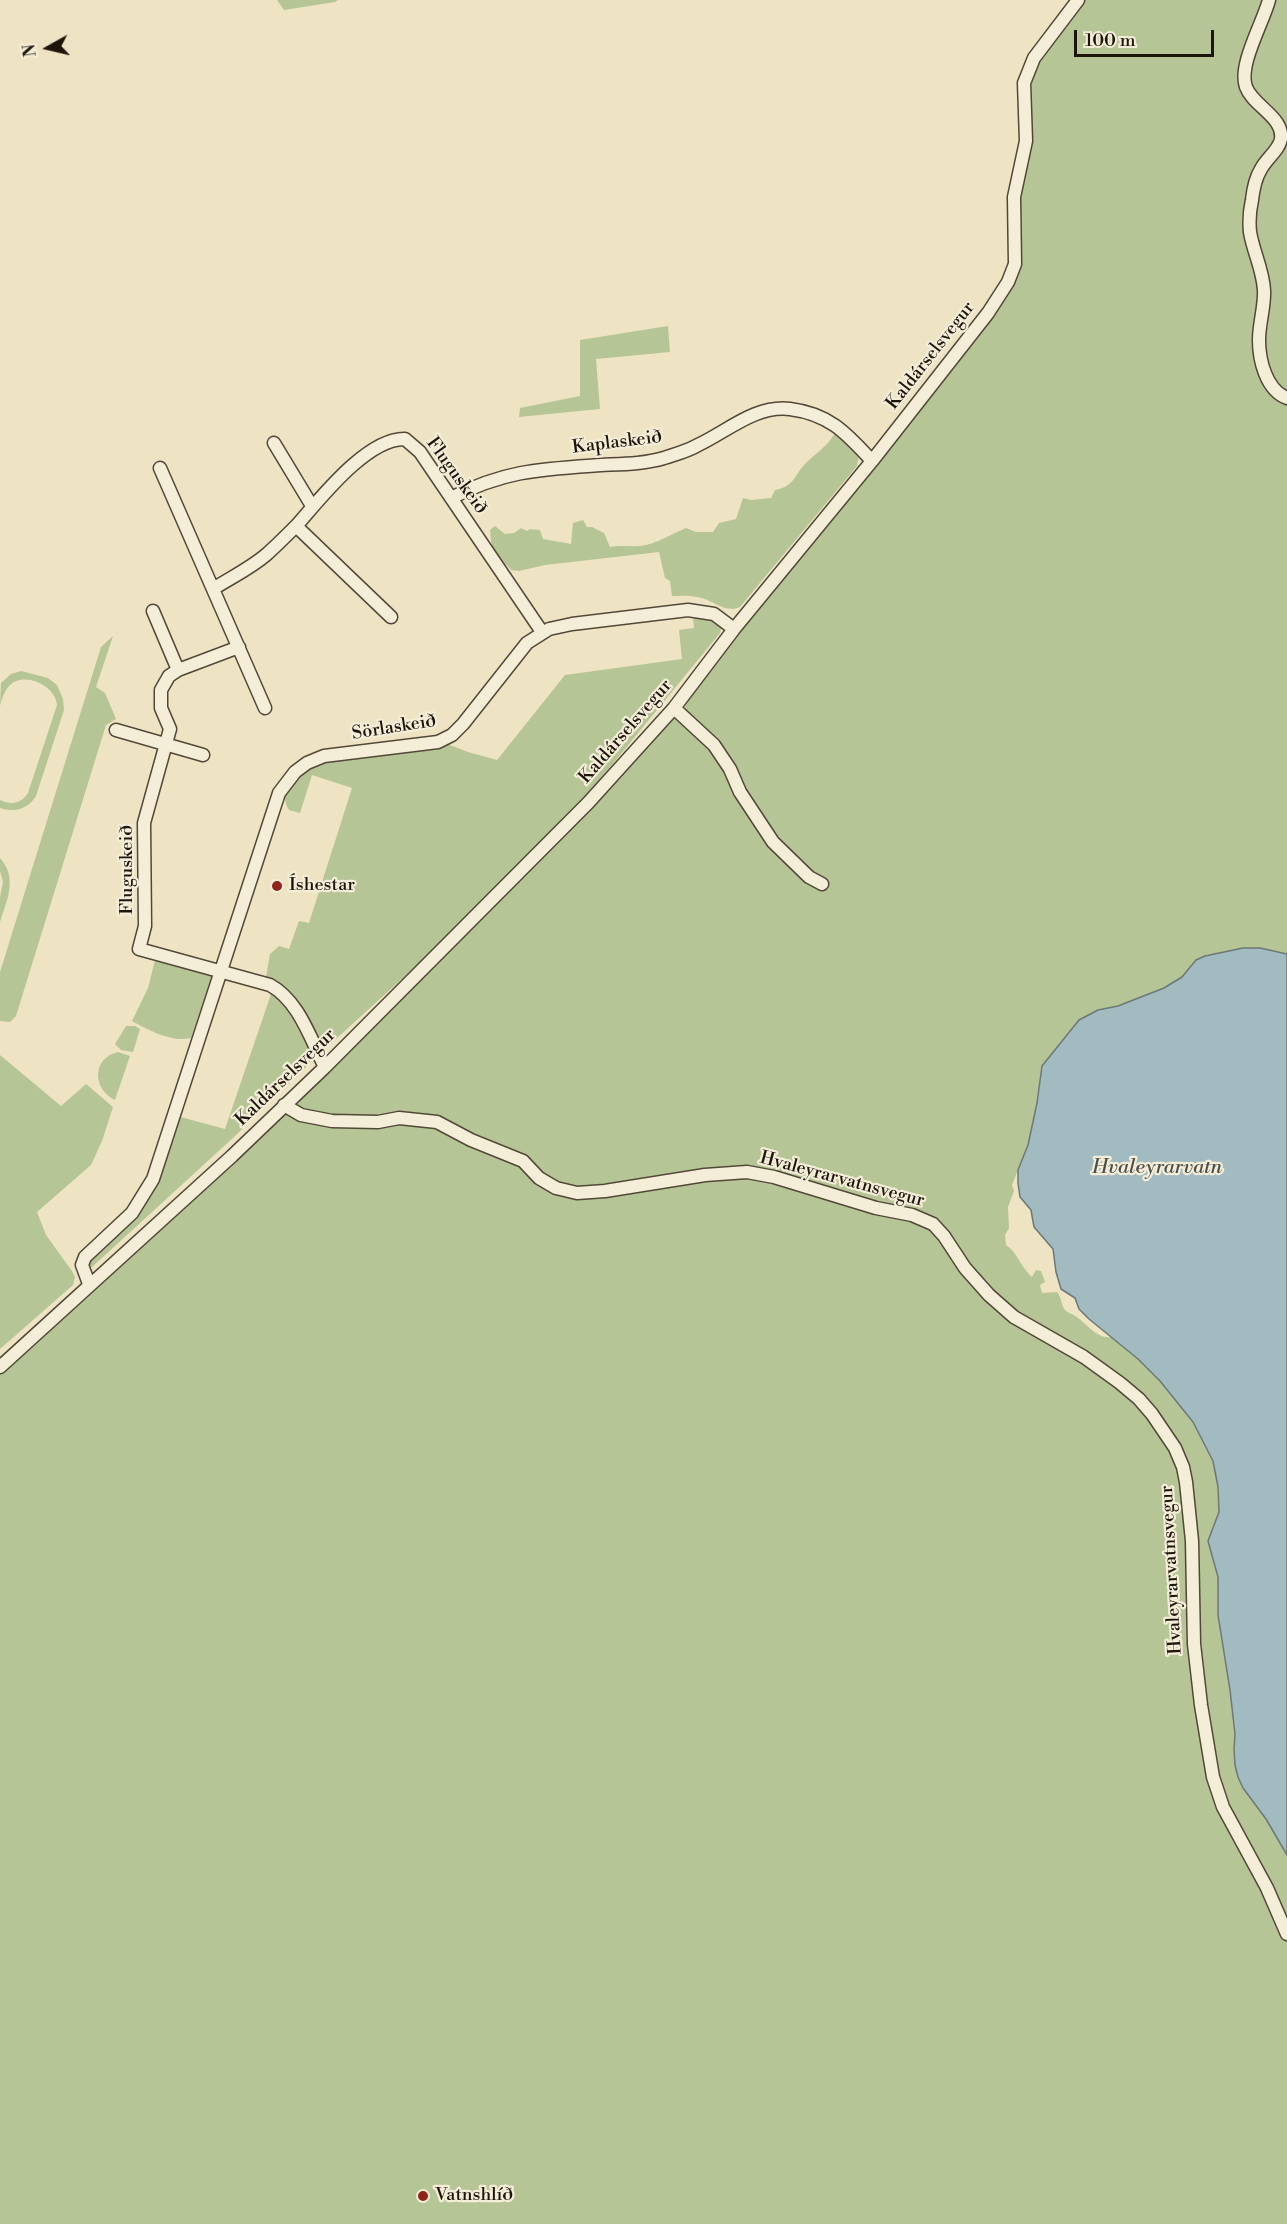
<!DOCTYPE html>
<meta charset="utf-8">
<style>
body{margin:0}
#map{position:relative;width:1287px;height:2224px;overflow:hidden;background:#eee4c3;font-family:"Libre Bodoni",serif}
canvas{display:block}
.north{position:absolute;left:18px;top:18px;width:60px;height:60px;-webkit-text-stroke:4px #f4edd8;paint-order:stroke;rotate:262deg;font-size:16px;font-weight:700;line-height:24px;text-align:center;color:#1f140a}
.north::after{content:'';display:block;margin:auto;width:21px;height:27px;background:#1f140a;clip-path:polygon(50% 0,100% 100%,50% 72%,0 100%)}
.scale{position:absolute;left:1074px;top:30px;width:140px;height:27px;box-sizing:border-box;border:3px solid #1f140a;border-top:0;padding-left:8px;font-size:18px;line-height:21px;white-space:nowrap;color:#1f140a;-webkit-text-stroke:4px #f4edd8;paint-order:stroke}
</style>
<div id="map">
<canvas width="1287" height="2224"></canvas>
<div class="north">N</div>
<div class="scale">100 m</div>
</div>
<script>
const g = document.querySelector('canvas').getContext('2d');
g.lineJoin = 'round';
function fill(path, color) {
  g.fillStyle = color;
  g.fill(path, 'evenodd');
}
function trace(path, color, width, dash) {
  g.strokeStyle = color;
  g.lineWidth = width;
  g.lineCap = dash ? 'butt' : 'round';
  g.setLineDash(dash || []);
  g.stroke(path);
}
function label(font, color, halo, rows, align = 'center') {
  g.font = font + ' "Libre Bodoni",serif';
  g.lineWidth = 4.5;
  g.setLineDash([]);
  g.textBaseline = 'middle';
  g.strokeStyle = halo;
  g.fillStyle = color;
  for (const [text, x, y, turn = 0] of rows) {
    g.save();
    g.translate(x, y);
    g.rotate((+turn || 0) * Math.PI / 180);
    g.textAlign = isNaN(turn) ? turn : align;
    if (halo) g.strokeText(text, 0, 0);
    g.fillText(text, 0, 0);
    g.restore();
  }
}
const green = new Path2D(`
 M277,0H338L335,2L284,10Z
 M1082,0H1287V954L1259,948H1243L1205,956L1197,960L1182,977L1164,988L1118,1006L1094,1012L1077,1022L1042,1066L1038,1103L1028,1145L1012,1185L1014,1191L1008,1207L1009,1228L1005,1235L1006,1245C1018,1253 1021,1268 1032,1277L1036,1270L1041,1271L1045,1282L1040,1285L1042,1293L1057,1292C1062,1298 1061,1305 1065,1310C1069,1314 1074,1314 1078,1318C1088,1325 1097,1339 1111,1337L1138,1359L1160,1381L1193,1422L1213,1461L1218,1487L1219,1513L1208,1541L1218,1577V1616L1230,1690L1235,1734L1234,1750L1235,1765L1238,1777L1243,1787L1266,1819L1287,1855V2224H0V1357L278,1108L300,1103L296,1100L673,714L683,721L688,690L1012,285L1027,82L1036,59Z
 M668,326L670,352L596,359L600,409L519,417L520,408L580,396V340Z
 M837,429L859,456L857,466L740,607C724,614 713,599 697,597C689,595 680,596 672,596L670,581L665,578L659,552L545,565L519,571L511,570C507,564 504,564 499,560C491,553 491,540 490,530L495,526L505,534L514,533L521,528L527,531L530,529L540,530L543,539L571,544L573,523L583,520L587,527H592L604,533L610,547C620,545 629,547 640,546C657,544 671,534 686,528L696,532H713L719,523L736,519L743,498L751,500L771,498L775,490C796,486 794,474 807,462C819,451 830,444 837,429Z
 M701,617H709L722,625L720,633L598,782L530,855L416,966L324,1050L318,1049L282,987L266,977L270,954L279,946L289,949L299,921L309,923L352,788L312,775L300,813L289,810C276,789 298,775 315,763L437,740L468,752L497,760L565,675L682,659L679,630L694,628L693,619Z
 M113,636L96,687L105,693L116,719L106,725L16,1016L10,1022L0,1021V972L101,647Z
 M21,671L48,678L57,685L63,699L64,710L36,796C28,809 15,813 0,808V800C11,805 21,804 28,793L57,705C56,686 25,671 10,685C4,691 2,699 0,706L1,683L11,674Z
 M0,858C18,878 7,900 0,922V897L3,882L0,871Z
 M162,955L212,975L191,1038C173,1043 148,1030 132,1021L148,988L155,960Z
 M272,991L288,1003L311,1052V1060L308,1065L234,1137L92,1267H87L86,1257L135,1208L177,1116L225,1129Z
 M126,1026H135L140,1029L133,1052L121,1050L115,1044Z
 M118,1052L130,1056L115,1100C92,1089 92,1058 118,1052Z
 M0,1055L61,1106L86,1084L113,1107L102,1141L91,1165L37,1212L46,1235L72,1271L75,1277L73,1285L0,1349Z`);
const water = new Path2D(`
 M1243,948H1260L1287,954V1855L1266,1819L1243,1788L1238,1777L1235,1765L1234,1749L1235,1734L1230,1690L1218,1615V1577L1208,1541L1219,1512L1218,1487L1213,1461L1193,1422L1160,1381L1138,1359L1089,1319L1079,1309L1075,1298L1061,1289L1056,1272L1053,1249L1034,1227L1031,1210L1020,1197L1018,1183V1170L1028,1145L1037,1103L1042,1066L1079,1020L1098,1010L1118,1006L1164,988L1182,977L1196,960L1205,956Z`);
const minor = new Path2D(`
 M1269,0C1263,23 1238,65 1246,87C1253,106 1284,117 1281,139C1279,150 1266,159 1261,169C1256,177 1253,191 1252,200C1250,209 1249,222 1250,232C1253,251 1263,270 1264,290C1265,306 1259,323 1259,340C1259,360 1266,390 1287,398
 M274,443L312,506
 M160,468L265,708
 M451,498C505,470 542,469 601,465C622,464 644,464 664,458C676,454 688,451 698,445C728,431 755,405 790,409C830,414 847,434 872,461
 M296,526L391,617
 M213,589C230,578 251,568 267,554C277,545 287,535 297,525C320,499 367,438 405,439L420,452L542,632
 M153,611L178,670
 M239,647L178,670L169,676L161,690V708L170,729L144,823L145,926L139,949L270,985C299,1001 310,1038 325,1067
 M674,708L714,745L730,769L740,792L773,842L809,877L822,884
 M116,730L203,755
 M284,1105L301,1115L332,1121L378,1122L399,1118L437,1122L471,1140L523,1161L539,1178L556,1188L577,1193L605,1191L705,1175L747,1172L774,1177L876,1208L912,1215L933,1224L944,1236L965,1268L989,1295L1014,1317L1084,1357L1120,1383L1139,1399L1152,1414L1175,1448L1183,1467L1186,1482L1192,1541L1194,1644L1201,1705L1213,1777L1223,1807L1267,1888L1287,1934
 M89,1284L82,1265L85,1257L132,1213L153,1179L279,793L295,772L307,763L324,756L438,742L452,735L463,724L527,643L549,629L572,624L688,610L714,614L734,629
 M0,1367L232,1156L325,1067L588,803L674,708L734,629L872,461L988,313L1008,282L1015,264L1014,197L1026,141L1024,83L1034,58L1078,0`);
const markers = [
 [277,886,6,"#8f2418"],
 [423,2196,6,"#8f2418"]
];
const streetNames = [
 ["Kaldárselsvegur",931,356,-52],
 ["Kaplaskeið",617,443,-7],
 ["Fluguskeið",456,476,54],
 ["Sörlaskeið",394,728,-9],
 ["Kaldárselsvegur",626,732,-49],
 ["Fluguskeið",128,870,-90],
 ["Kaldárselsvegur",286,1078,-44],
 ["Hvaleyrarvatnsvegur",842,1180,15],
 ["Hvaleyrarvatnsvegur",1172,1570,-93]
];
const poiNames = [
 ["Íshestar",289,886],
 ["Vatnshlíð",435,2196]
];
const waterNames = [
 ["Hvaleyrarvatn",1157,1168]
];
fill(green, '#b5c596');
fill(water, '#a1bbc0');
trace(water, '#6d7877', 1.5);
trace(minor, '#534838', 15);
trace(minor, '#f4edd8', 12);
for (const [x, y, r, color] of markers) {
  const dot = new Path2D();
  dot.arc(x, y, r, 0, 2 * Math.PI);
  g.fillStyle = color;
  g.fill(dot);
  trace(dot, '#f4edd8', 2);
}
label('18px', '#1f140a', '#f4edd8', streetNames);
label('18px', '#1f140a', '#f4edd8', poiNames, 'left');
label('italic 20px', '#4c4e4a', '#f4edd8', waterNames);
</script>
